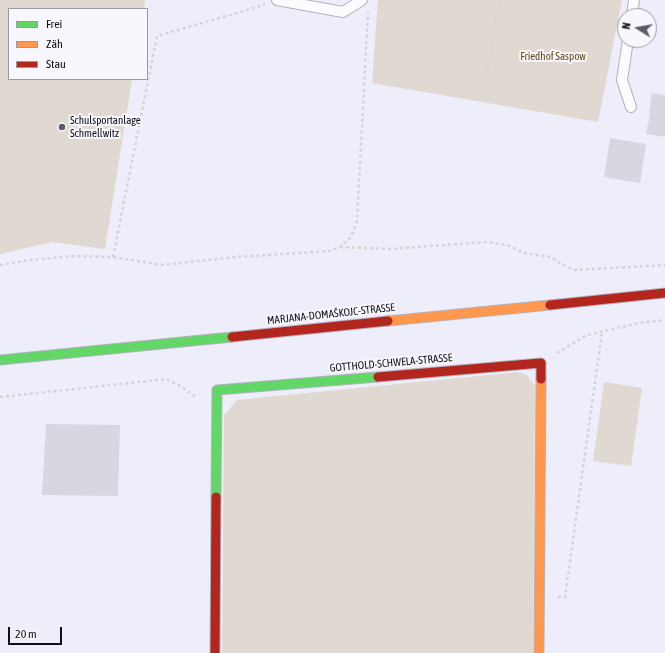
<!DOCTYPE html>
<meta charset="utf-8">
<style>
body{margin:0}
#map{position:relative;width:665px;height:653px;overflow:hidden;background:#eeedfa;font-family:"Asap Condensed",sans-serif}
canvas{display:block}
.legend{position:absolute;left:8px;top:8px;width:140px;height:72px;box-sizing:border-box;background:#f8f7fd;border:1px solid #9b9aa1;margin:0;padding:5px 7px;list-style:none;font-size:12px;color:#100f18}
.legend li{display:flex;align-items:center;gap:8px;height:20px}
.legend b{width:20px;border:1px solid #9b9aa1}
.north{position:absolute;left:617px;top:8px;width:40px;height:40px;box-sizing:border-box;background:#f8f7fd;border:1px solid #9b9aa1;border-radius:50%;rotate:281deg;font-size:11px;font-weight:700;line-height:16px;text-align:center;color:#100f18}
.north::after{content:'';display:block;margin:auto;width:14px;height:18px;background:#5e5d67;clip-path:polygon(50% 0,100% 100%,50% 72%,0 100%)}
.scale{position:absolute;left:8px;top:627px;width:54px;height:18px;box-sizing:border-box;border:2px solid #100f18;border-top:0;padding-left:5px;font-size:12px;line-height:14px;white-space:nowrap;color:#100f18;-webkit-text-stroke:3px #f8f7fd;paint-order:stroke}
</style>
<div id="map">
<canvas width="665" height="653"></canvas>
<ul class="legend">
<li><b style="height:5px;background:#63d668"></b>Frei</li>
<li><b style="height:5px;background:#ff974d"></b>Zäh</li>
<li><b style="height:5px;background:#b3261e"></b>Stau</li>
</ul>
<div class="north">N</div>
<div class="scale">20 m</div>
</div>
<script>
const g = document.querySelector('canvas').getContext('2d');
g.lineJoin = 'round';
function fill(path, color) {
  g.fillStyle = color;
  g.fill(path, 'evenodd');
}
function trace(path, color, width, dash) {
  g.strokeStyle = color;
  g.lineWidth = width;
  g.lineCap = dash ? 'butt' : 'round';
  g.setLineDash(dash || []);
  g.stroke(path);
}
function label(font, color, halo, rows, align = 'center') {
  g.font = font + ' "Asap Condensed",sans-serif';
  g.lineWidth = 4;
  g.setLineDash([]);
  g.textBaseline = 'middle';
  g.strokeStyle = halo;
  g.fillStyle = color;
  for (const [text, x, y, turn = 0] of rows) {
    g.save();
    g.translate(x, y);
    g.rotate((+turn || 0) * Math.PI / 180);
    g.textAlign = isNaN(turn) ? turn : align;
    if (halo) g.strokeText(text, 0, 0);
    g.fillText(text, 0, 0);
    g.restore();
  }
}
const green = new Path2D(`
 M0,0H145L144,9H9V79H132L105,249L52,242L0,254Z
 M378,0H622L598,122L372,83Z
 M518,372L527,375L535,386L533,653H222L224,415L237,400Z
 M604,382L642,388L631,466L593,461Z`);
const building = new Path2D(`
 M652,93L665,95V137L646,134L650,113H649Z
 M610,138L646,144L640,183L604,177Z
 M46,424L120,425L118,496L42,495Z`);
const path = new Path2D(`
 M487,77L500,0
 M340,247L390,249L486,242L510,246L524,253L551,257L561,264L574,270L665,265
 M113,257L157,36L244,11L265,4
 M0,265L30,260L74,256L113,257L162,265L235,257L329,251L340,247L351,237L357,221L368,12
 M557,353L587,335L639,323L665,320
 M0,397L166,379L182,387L197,398
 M558,597H565L602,332`);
const lane = new Path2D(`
 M277,0L343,12L362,0
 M632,16L634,0
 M628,40L622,80L631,107`);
const fast = new Path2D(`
 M0,360L232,337
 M216,497L217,390L378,377`);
const slow = new Path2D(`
 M388,321L550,305
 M539,653L541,379`);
const jam = new Path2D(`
 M550,305L665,293
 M232,337L388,321
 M378,377L541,363V379
 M215,653L216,497`);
const markers = [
 [62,127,4,"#5e5d67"]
];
const parkNames = [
 ["Friedhof Saspow",553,57]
];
const poiNames = [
 ["Schulsportanlage",70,121],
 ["Schmellwitz",70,134]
];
const streetNames = [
 ["MARJANA-DOMAŠKOJC-STRASSE",331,314,-6],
 ["GOTTHOLD-SCHWELA-STRASSE",391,363,-5]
];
fill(green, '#dfd9d2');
fill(building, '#d7d6e1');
trace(lane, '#b3b2bd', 12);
trace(fast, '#b3b2bd', 11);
trace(slow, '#b3b2bd', 11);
trace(jam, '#b3b2bd', 11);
trace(path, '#d5d5d9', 2.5, [3, 3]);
trace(lane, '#fcfcfe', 10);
trace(fast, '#63d668', 9);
trace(slow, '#ff974d', 9);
trace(jam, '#b3261e', 9);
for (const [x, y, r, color] of markers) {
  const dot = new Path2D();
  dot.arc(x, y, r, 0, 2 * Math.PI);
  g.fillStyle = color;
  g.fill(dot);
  trace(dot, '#f8f7fd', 1.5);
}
label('11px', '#614b13', '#f8f7fd', parkNames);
label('11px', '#100f18', '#f8f7fd', poiNames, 'left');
label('11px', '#100f18', '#f8f7fd', streetNames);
</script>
